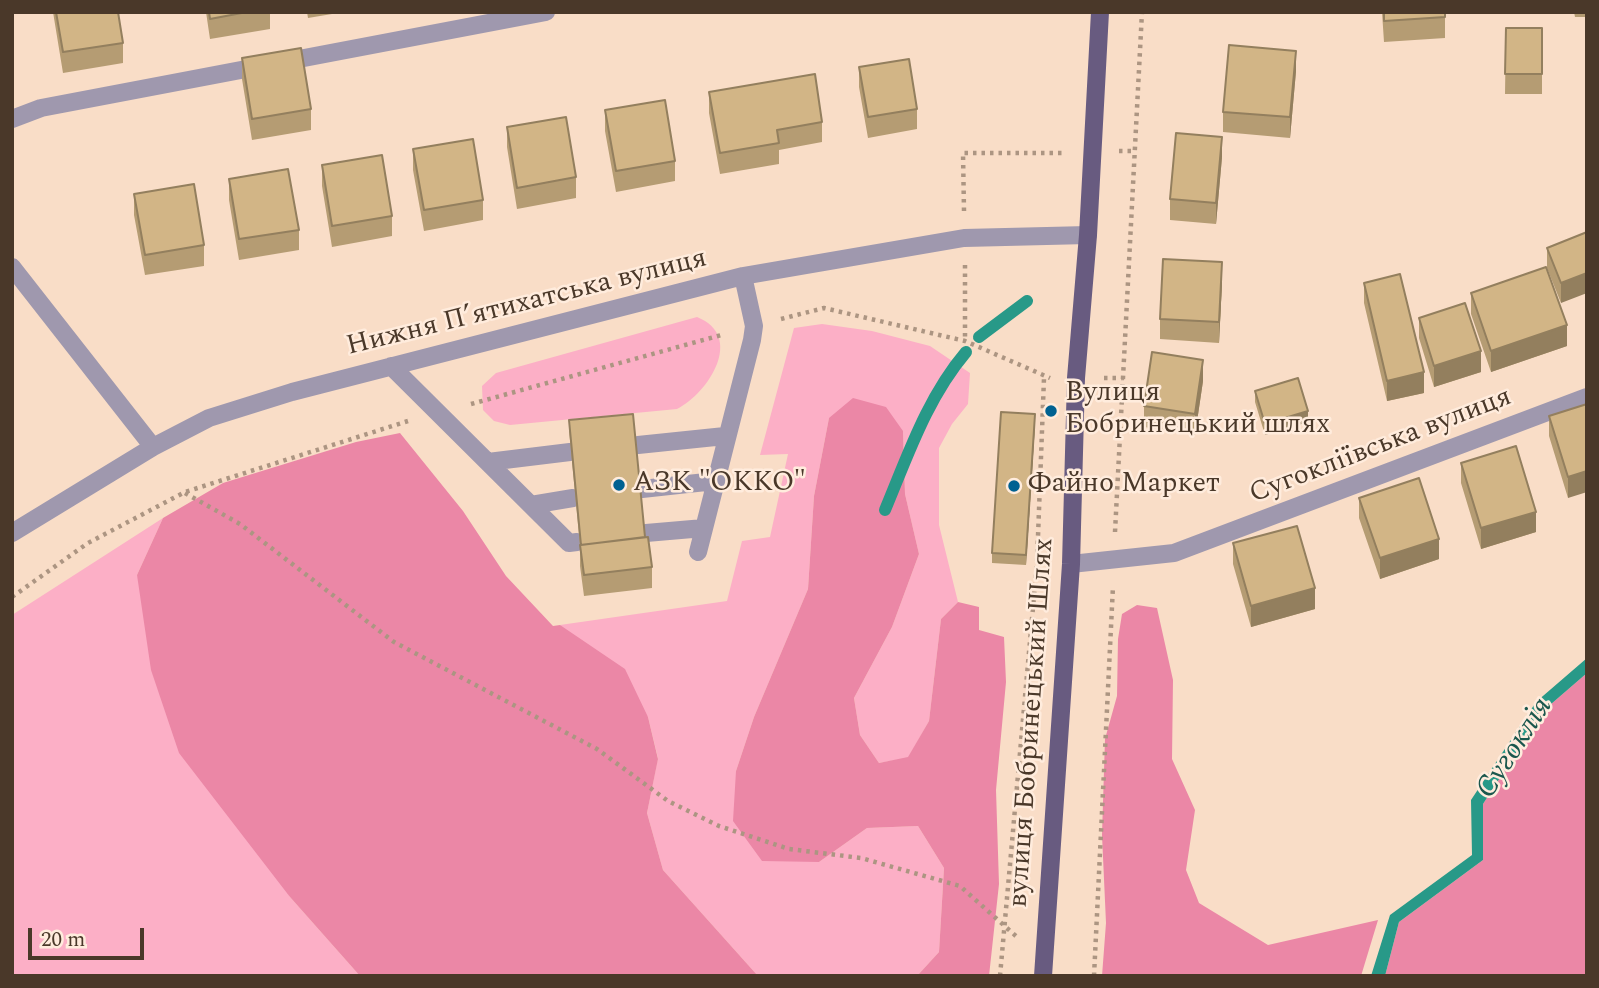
<!DOCTYPE html>
<meta charset="utf-8">
<style>
body{margin:0}
#map{position:relative;width:1599px;height:988px;overflow:hidden;background:#f9ddc7;font-family:Spectral,serif}
canvas{display:block}
.frame{position:absolute;inset:0;border:14px solid #4a3829;pointer-events:none}
.scale{position:absolute;left:28px;top:928px;width:116px;height:32px;box-sizing:border-box;border:4px solid #4a3829;border-top:0;padding-left:9px;font-size:21px;line-height:24px;white-space:nowrap;color:#4a3829;-webkit-text-stroke:5px #ffecdd;paint-order:stroke}
</style>
<div id="map">
<canvas width="1599" height="988"></canvas>
<div class="frame"></div>
<div class="scale">20 m</div>
</div>
<script>
const g = document.querySelector('canvas').getContext('2d');
g.lineJoin = 'round';
function fill(path, color) {
  g.fillStyle = color;
  g.fill(path, 'evenodd');
}
function trace(path, color, width, dash) {
  g.strokeStyle = color;
  g.lineWidth = width;
  g.lineCap = dash ? 'butt' : 'round';
  g.setLineDash(dash || []);
  g.stroke(path);
}
function label(font, color, halo, rows, align = 'center') {
  g.font = font + ' Spectral,serif';
  g.lineWidth = 5;
  g.setLineDash([]);
  g.textBaseline = 'middle';
  g.strokeStyle = halo;
  g.fillStyle = color;
  for (const [text, x, y, turn = 0] of rows) {
    g.save();
    g.translate(x, y);
    g.rotate((+turn || 0) * Math.PI / 180);
    g.textAlign = isNaN(turn) ? turn : align;
    if (halo) g.strokeText(text, 0, 0);
    g.fillText(text, 0, 0);
    g.restore();
  }
}
const green = new Path2D(`
 M697,317C745,336 709,393 677,409L510,425L494,421L483,410L482,386L496,373Z
 M822,324L872,331L930,346L970,373L968,404L952,424L939,448V525L958,602L941,619L929,721L908,758L879,763L860,735L854,698L892,627L919,554L905,494L903,431L829,418L814,496L808,589L754,717L736,771L819,862L867,828L918,826L944,868L939,952L917,976H758L663,870L647,813L658,758L648,717L560,625L727,601L742,541L770,537L788,454L760,455L794,328Z
 M163,518L137,575L290,897L360,976H12V615Z`);
const forest = new Path2D(`
 M853,398L886,407L903,431L905,494L919,554L892,627L854,698L860,735L879,763L908,757L929,721L941,619L958,602L979,607V630L1004,637L1006,682L996,790L999,884L989,976H917L939,952L944,868L918,826L867,828L819,862L762,861L733,821L736,771L754,717L808,589L814,496L829,418Z
 M400,433L463,511L506,576L553,626L560,625L625,669L648,717L658,759L647,813L663,870L758,976H360L290,897L179,753L151,670L137,575L163,518L223,483L356,442Z
 M1137,605L1157,608L1173,680L1172,759L1195,810L1186,870L1199,903L1268,945L1378,920L1361,976H1102L1106,923L1102,835L1105,739L1117,696L1118,639L1122,614Z
 M1587,673V976H1385L1399,922L1483,860V804L1543,711Z`);
const water = new Path2D(`
 M1587,658V673L1543,711L1483,804V860L1399,922L1385,976H1371L1390,915L1472,855L1471,800L1536,702Z`);
const stream = new Path2D(`
 M979,337L1027,301
 M885,510C908,455 927,398 966,352`);
const path = new Path2D(`
 M1119,151H1135
 M964,211L963,153H1064
 M965,265V341
 M781,319L824,308L965,341L1050,378
 M1104,378H1124
 M471,404L725,334
 M185,493L240,524L394,642L597,749L668,801L719,826L789,849L861,858L960,886L1017,937
 M1115,532L1142,12
 M12,597L88,543L185,492L408,421
 M1000,976L1037,563L1044,378
 M1094,976L1113,586`);
const minor = new Path2D(`
 M12,119L41,108L546,12
 M12,267L153,447
 M391,366L569,543L577,542
 M638,445L725,436
 M488,462L570,452
 M642,489L715,481
 M531,505L573,498
 M12,533L153,447L209,418L292,392L743,276L964,238L1088,235
 M646,533L704,528
 M698,552L752,340L754,326L743,276
 M1071,564L1174,553L1587,397`);
const major = new Path2D(`
 M1043,976L1071,564L1076,378L1088,235L1100,12`);
const wall = new Path2D(`
 M53,12H118L123,43V63L63,73Z
 M206,12H270V29L210,39Z
 M307,12H344L308,18Z
 M1382,12H1445V38L1384,42Z
 M1480,12H1528L1480,13Z
 M1574,12H1587V17H1575Z
 M1506,28H1542V94H1505Z
 M242,58L311,109V130L252,140L242,79Z
 M859,67L917,109V129L868,138L859,87Z
 M1296,71L1290,138L1223,132V112Z
 M709,92L822,122V142L779,150V164L720,174L709,113Z
 M605,110L675,161V181L616,192L605,131Z
 M507,127L576,177V198L517,209L507,147Z
 M413,149L483,200V220L424,231L413,170Z
 M1222,157L1216,224L1170,220V199Z
 M322,165L392,216V236L332,247L322,186Z
 M229,179L299,230V250L239,260L229,200Z
 M134,194L204,245V266L145,275L134,215Z
 M1587,232L1561,303L1547,268V248Z
 M1222,283L1219,343L1160,339V319Z
 M1364,283L1424,393L1387,401L1364,303Z
 M1471,293L1567,346L1491,372L1471,314Z
 M1419,318L1481,372L1434,387L1419,338Z
 M1203,381L1195,435L1144,427V406Z
 M1255,391L1308,422L1265,435L1255,402Z
 M1587,404L1568,498L1549,436V416Z
 M569,420L645,537L652,567V588L584,596L580,566V546L569,430Z
 M1035,425L1026,565L992,563V553Z
 M1461,463L1536,532L1481,549L1461,483Z
 M1359,498L1439,559L1380,579L1359,518Z
 M1233,543L1315,609L1251,627L1233,564Z`);
const shadedWall = new Path2D(`
 M1296,51V71L1290,138V117Z
 M1222,137V157L1216,224V203Z
 M1222,262V283L1219,343V322Z
 M1587,273V293L1561,303V283Z
 M1567,325V346L1491,372V351Z
 M1481,351V372L1434,387V366Z
 M1203,360V381L1195,435V414Z
 M1424,372V393L1387,401V381Z
 M1308,411V422L1265,435V424Z
 M1035,414V425L1026,565V555Z
 M1587,471V492L1568,498V477Z
 M1536,512V532L1481,549V528Z
 M1439,539V559L1380,579V558Z
 M1315,588V609L1251,627V606Z`);
const building = new Path2D(`
 M56,12H118L123,43L63,52Z
 M209,12H247L210,19Z
 M1384,12H1445V17L1384,21Z
 M1506,28H1542V74H1505Z
 M1229,45L1296,51L1290,117L1223,112Z
 M301,48L311,109L252,119L242,58Z
 M909,59L917,109L868,117L859,67Z
 M815,74L822,122L777,130L779,143L720,153L709,92Z
 M665,100L675,161L616,171L605,110Z
 M566,117L576,177L517,188L507,127Z
 M1176,133L1222,137L1216,203L1170,199Z
 M473,139L483,200L424,210L413,149Z
 M382,155L392,216L332,226L322,165Z
 M288,169L299,230L239,239L229,179Z
 M194,184L204,245L145,255L134,194Z
 M1587,232V273L1561,283L1547,248Z
 M1163,259L1222,262L1219,322L1160,319Z
 M1546,267L1567,325L1491,351L1471,293Z
 M1400,274L1424,372L1387,381L1364,283Z
 M1465,303L1481,351L1434,366L1419,318Z
 M1152,352L1203,360L1195,414L1144,406Z
 M1298,378L1308,411L1265,424L1255,391Z
 M1587,404V471L1568,477L1549,416Z
 M1001,412L1035,414L1026,555L992,553Z
 M633,414L645,537L581,545L569,420Z
 M1516,446L1536,512L1481,528L1461,463Z
 M1419,478L1439,539L1380,558L1359,498Z
 M1297,526L1315,588L1251,606L1233,543Z
 M648,537L652,567L584,575L580,545Z`);
const markers = [
 [1051,411,7,"#006191"],
 [619,485,7,"#006191"],
 [1014,486,7,"#006191"]
];
const streetNames = [
 ["Нижня Пʼятихатська вулиця",527,304,-14],
 ["Сугокліївська вулиця",1381,447,-21],
 ["вулиця Бобринецький Шлях",1033,723,-86]
];
const poiNames = [
 ["Вулиця",1065,395],
 ["Бобринецький шлях",1065,427],
 ["АЗК \"ОККО\"",633,485],
 ["Файно Маркет",1028,486]
];
const waterNames = [
 ["Сугоклія",1516,749,-57]
];
fill(green, '#fcafc6');
fill(forest, '#eb87a6');
fill(water, '#289988');
trace(stream, '#289988', 12);
trace(path, '#ac9582', 4.5, [3.5, 5]);
trace(minor, '#9f98ae', 18);
trace(major, '#685b80', 18);
fill(wall, '#b59c73');
fill(shadedWall, '#937f5e');
fill(building, '#d2b586');
trace(building, '#937f5e', 2);
for (const [x, y, r, color] of markers) {
  const dot = new Path2D();
  dot.arc(x, y, r, 0, 2 * Math.PI);
  g.fillStyle = color;
  g.fill(dot);
  trace(dot, '#ffecdd', 2.5);
}
label('28px', '#4a3829', '#ffecdd', streetNames);
label('28px', '#4a3829', '#ffecdd', poiNames, 'left');
label('italic 30px', '#1b574d', '#ffecdd', waterNames);
</script>
